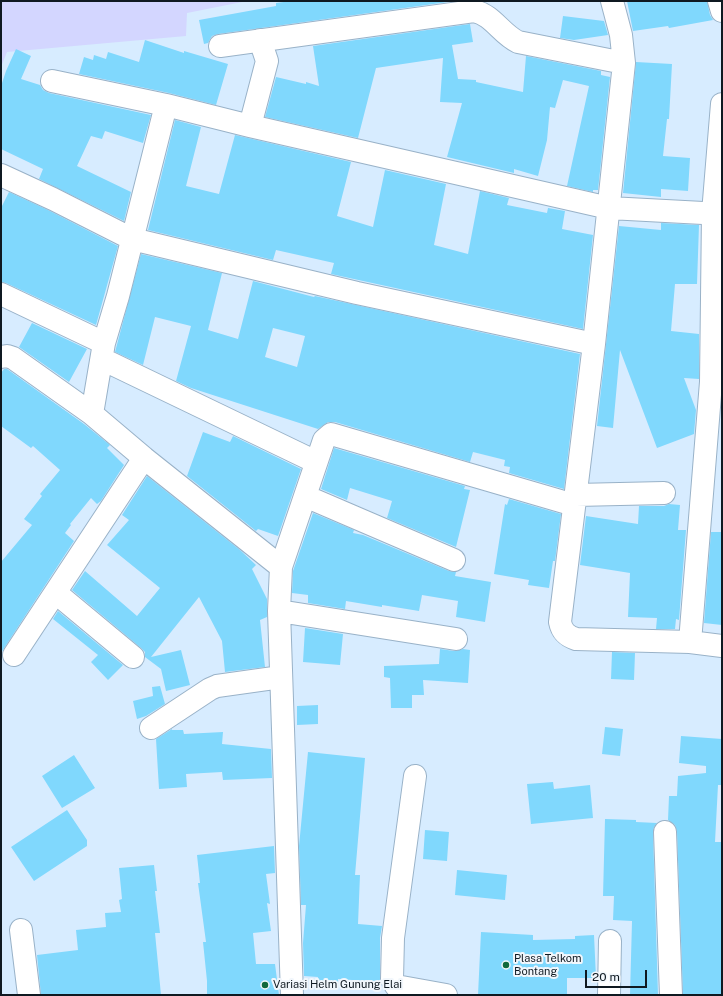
<!DOCTYPE html>
<style>
body{margin:0}
#map{position:relative;width:723px;height:996px;overflow:hidden;background:#d7ecff;font-family:"Public Sans",sans-serif}
canvas{display:block}
.frame{position:absolute;inset:0;border:2px solid #0f1921;pointer-events:none}
.scale{position:absolute;left:585px;top:970px;width:62px;height:18px;box-sizing:border-box;border:2px solid #0f1921;border-top:0;padding-left:5px;font-size:12px;line-height:14px;white-space:nowrap;color:#0f1921;-webkit-text-stroke:3px #f2f7fc;paint-order:stroke}
</style>
<div id="map">
<canvas width="723" height="996"></canvas>
<div class="frame"></div>
<div class="scale">20 m</div>
</div>
<script>
const g = document.querySelector('canvas').getContext('2d');
g.lineJoin = 'round';
function fill(path, color) {
  g.fillStyle = color;
  g.fill(path, 'evenodd');
}
function trace(path, color, width, dash) {
  g.strokeStyle = color;
  g.lineWidth = width;
  g.lineCap = dash ? 'butt' : 'round';
  g.setLineDash(dash || []);
  g.stroke(path);
}
function label(font, color, halo, rows, align = 'center') {
  g.font = font + ' "Public Sans",sans-serif';
  g.lineWidth = 4;
  g.setLineDash([]);
  g.textBaseline = 'middle';
  g.strokeStyle = halo;
  g.fillStyle = color;
  for (const [text, x, y, turn = 0] of rows) {
    g.save();
    g.translate(x, y);
    g.rotate((+turn || 0) * Math.PI / 180);
    g.textAlign = isNaN(turn) ? turn : align;
    if (halo) g.strokeText(text, 0, 0);
    g.fillText(text, 0, 0);
    g.restore();
  }
}
const green = new Path2D(`
 M1,1H247L187,13L186,36L7,52L1,67Z`);
const building = new Path2D(`
 M291,1H455L218,34L212,36L208,43L204,44L199,20L276,6V3Z
 M627,1H707L710,15L713,20L669,28L668,26L633,31Z
 M563,16L604,21L608,35L574,40L560,38Z
 M470,24L473,42L452,45L458,79L476,80V82L523,92L526,56L601,71V75L610,77L598,190H593V192L567,186L589,86L563,80L555,108L550,107L547,140L538,176L514,169V173L447,157L462,103L440,102L443,58L376,68L358,138L265,117L276,77L306,84V82L319,86L313,46Z
 M145,40L184,53V51L228,64L216,105L169,93L79,74L84,57L93,60L94,55L106,59L108,52L139,62Z
 M16,49L31,56L21,79L40,85L43,90L49,93L151,115L143,143L105,131L102,139L91,136L77,166L131,192L124,221L39,179L43,169L1,149V86L6,71Z
 M636,62L672,64L669,119H667L663,156L690,158L688,191L661,189V197L623,193Z
 M175,120L201,127L186,186L219,194L235,135L351,162L337,216L373,227L385,170L446,184L434,245L468,254L480,191L509,198L507,205L547,213L548,208L565,211L562,229L593,235L583,329L331,274L334,263L276,250L273,260L148,230Z
 M9,192L48,210L118,246L96,325L6,283L1,282V208Z
 M661,223L699,225L697,284H675L671,331L699,334V379L684,378L696,410L694,434L657,448L620,350L613,428L597,426L619,226L661,230Z
 M141,254L222,273L208,330L238,339L253,281L314,297L315,296L580,354L564,489L509,473L510,467L504,466L505,460L473,452L470,462L335,422H328L318,429L191,388L176,381L191,326L155,317L143,365L115,352ZM273,328L305,336L297,367L265,357Z
 M32,323L87,349L69,382L19,347Z
 M4,369H7L84,424L110,445L107,448L124,465L101,501L97,504L91,498L70,524L71,525L65,533L74,541L1,653V562L32,525L24,519L42,496L40,494L60,470L33,446L31,448L1,426V373Z
 M203,432L230,442L233,436L301,469L278,536L258,529L256,531L187,476Z
 M334,448L465,486L464,489L470,490L456,547L387,518L392,501L350,488L347,500L321,489Z
 M147,476L240,550L256,565L252,569L267,599V617L260,620L265,667L225,672L222,641L199,597L151,657L181,650L190,685L166,691L161,669L145,657V652L141,648L72,590L85,571L137,616L160,588L107,545L129,520L122,515Z
 M509,499L561,514L555,561H553L549,588L528,585L529,580L494,574L505,504L507,505Z
 M669,504L680,505L678,530H686L679,620L676,619L675,629H656L657,618L628,617L630,573L580,565L586,516L638,524L639,506H664Z
 M313,513L354,530L353,533L363,535L449,571L456,572L455,576L491,582L485,622L456,617L458,601L422,595L419,611L382,605V607L346,601L345,609L308,603V595L292,593L293,571Z
 M711,532H722V625L704,623Z
 M58,611L123,665L108,680L91,662L98,655L53,619Z
 M305,628L343,634L340,665L303,662Z
 M440,649L454,651L463,649L470,650L468,683L423,680L424,695H412V708H391L390,678L384,677V666L439,664Z
 M612,652L635,653L634,680L611,679Z
 M160,686L165,704L146,716L137,719L133,701L153,696L152,687Z
 M318,705V724L297,725V706Z
 M605,727L623,729L620,756L602,754Z
 M172,729V730H183L184,734L223,732L222,744L271,749L272,778L223,780L222,772L186,774L187,787L159,789L156,739Z
 M681,736L722,739V785H718L715,842H722V995H683L677,832L675,825L668,820L669,796H677L678,776L706,773V766L679,763Z
 M308,752L365,758L355,875H360L358,924L382,926L380,938V982L338,979L337,990L317,988L318,977L304,976L303,943L306,905H301L299,846Z
 M74,755L95,788L62,808L42,776Z
 M553,782L554,789L590,785L593,818L531,824L527,784Z
 M67,810L87,840V846L34,881L11,847Z
 M605,819L636,820V822L657,823L654,827L653,832L658,995H630L632,921L613,920L614,896H603Z
 M425,830L449,832L447,861L423,859Z
 M274,846L275,873L266,874L270,904L267,903L271,931L253,933L256,964H275L279,995H207V981L203,942H206L198,883H200L197,855Z
 M154,865L157,891H155L160,933H155L161,995H41L37,955L78,950L76,930L106,927L105,913L121,912L119,900L122,899L119,868Z
 M457,870L507,875L505,900L455,895Z
 M481,932L533,935V940L575,939V936L594,935L596,978H567V995H478Z`);
const minor = new Path2D(`
 M612,1L621,35L624,63L594,344L560,622C562,632 567,636 576,639L690,642L722,646
 M719,1L722,11
 M220,46L474,11C493,15 501,34 518,42L624,63
 M52,81L166,105L250,126L609,208L722,214
 M166,105L118,296L104,343L92,414L144,458L281,567
 M250,126L267,61L260,40
 M1,175L53,199L132,239L357,293L594,344
 M1,294L104,343
 M1,357L7,356L13,358L92,414
 M102,359L316,462
 M576,495L664,493
 M305,496L454,560
 M56,593L133,657
 M279,611L456,639
 M690,642L711,382L713,213L722,104
 M14,655L144,458
 M151,728L210,689L217,686L281,677
 M415,776L393,938L392,979L396,986L446,995
 M665,832L671,995
 M21,930L29,995
 M292,995L279,611L281,567L324,440L331,434L574,505
 M609,995L610,941`);
const markers = [
 [506,965,4,"#11693c"],
 [265,985,4,"#11693c"]
];
const poiNames = [
 ["Plasa Telkom",514,959],
 ["Bontang",514,972],
 ["Variasi Helm Gunung Elai",273,985]
];
fill(green, '#d3d6ff');
fill(building, '#80d8fd');
trace(minor, '#99b2c8', 24);
trace(minor, '#fff', 22);
for (const [x, y, r, color] of markers) {
  const dot = new Path2D();
  dot.arc(x, y, r, 0, 2 * Math.PI);
  g.fillStyle = color;
  g.fill(dot);
  trace(dot, '#f2f7fc', 1.5);
}
label('11px', '#0f1921', '#f2f7fc', poiNames, 'left');
</script>
